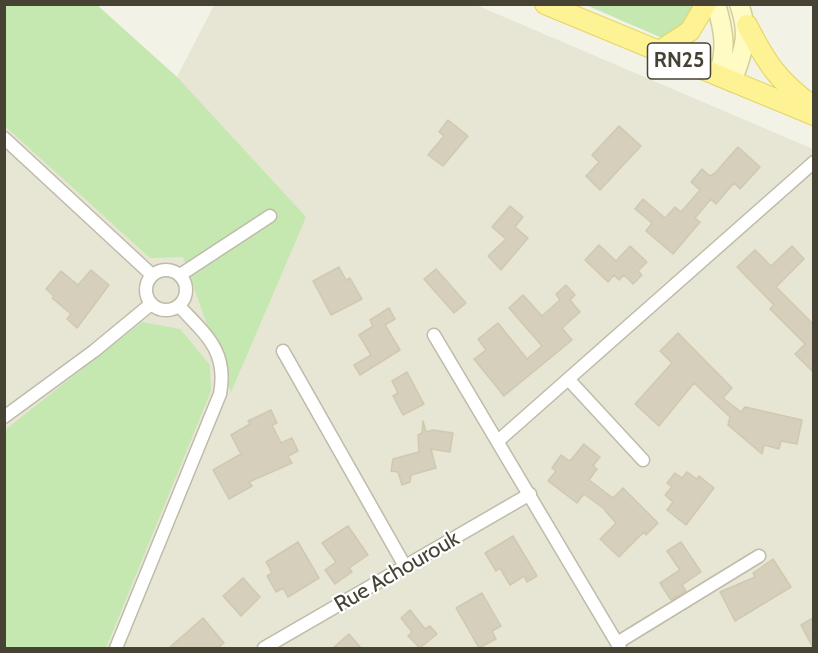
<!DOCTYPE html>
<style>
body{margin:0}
#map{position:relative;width:818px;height:653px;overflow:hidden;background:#f3f2e6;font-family:Cabin,sans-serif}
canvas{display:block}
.frame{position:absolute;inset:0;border:6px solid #464335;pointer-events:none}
</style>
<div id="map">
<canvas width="818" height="653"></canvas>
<div class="frame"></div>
</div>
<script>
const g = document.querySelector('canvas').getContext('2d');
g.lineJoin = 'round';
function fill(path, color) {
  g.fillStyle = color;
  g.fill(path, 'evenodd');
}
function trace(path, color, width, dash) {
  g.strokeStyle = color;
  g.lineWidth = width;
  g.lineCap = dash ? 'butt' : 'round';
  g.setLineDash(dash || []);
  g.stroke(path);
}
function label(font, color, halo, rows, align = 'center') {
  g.font = font + ' Cabin,sans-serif';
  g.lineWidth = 4.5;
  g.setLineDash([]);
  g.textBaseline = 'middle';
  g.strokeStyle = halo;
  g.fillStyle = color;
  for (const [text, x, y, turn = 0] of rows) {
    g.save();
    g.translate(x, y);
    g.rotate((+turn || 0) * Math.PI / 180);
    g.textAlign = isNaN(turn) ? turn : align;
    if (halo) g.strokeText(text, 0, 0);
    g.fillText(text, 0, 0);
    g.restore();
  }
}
const residential = new Path2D(`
 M4,5H97L177,77L214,5H476L813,149V648H5Z`);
const green = new Path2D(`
 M4,5H97L177,77L306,217L231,392L183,257L150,258L5,126Z
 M586,5H695L690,24L662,38Z
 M142,322L180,329L210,365L211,391L106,648H5V430Z`);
const building = new Path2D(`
 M448,120L468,136L443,166L428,155L444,136L439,132Z
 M619,126L641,146L600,190L586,176L599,162L592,155Z
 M738,147L760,167L740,189L734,183L716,204L711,199L695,218L700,222L673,254L646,231L652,223L635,209L643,199L665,218L675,207L681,212L700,190L691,182L702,169L710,176L715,173Z
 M510,206L523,217L515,227L528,238L501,270L488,256L506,239L492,227Z
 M599,245L616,261L630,246L647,262L638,271L642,275L633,284L624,275L619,280L614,275L608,282L585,260Z
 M792,246L804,259L776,287L813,324V372L795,354L805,344L770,309L774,305L737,267L755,250L771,266Z
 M339,267L346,280L350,278L362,299L331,315L313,281Z
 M436,269L466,303L454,313L424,279Z
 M91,270L109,285L77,328L67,319L71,314L52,298L54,296L46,289L61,271L78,285Z
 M566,285L575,295L570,300L580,312L562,328L572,340L504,396L474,359L486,350L478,339L498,323L527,359L542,346L509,308L523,295L542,316L560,300L556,294Z
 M389,308L395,319L385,325L400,350L360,375L354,365L371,355L359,335L373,326L370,320Z
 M678,333L732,388L723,398L741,412L745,407L802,420L797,444L781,441L779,449L764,445L762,454L728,425L730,417L694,383L659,426L635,404L672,363L660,351Z
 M407,372L424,404L403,415L393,396L398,393L392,381Z
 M271,410L277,423L272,425L281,443L292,438L298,451L288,456L292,463L249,482L252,486L229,499L213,470L241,454L231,435L250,424L248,421Z
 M423,421L426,432L433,430L453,433L450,452L431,449L436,468L411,475L410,482L402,485L398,472L391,471L393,459L419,452L418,435L422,433Z
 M584,444L600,457L593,466L597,469L589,480L613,498L623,488L658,523L646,535L644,532L619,557L600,539L616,523L603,508L584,494L577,503L548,481L556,471L552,468L561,455L570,461Z
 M687,472L697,479L699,476L714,488L686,525L667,510L673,502L665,495L672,487L667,483L675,473L682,478Z
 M348,526L368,555L349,568L352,572L335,584L325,570L336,562L322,543Z
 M513,536L537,576L527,582L524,576L510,585L500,568L496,571L485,553Z
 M298,542L319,578L288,597L283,588L276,592L267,576L272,573L266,562Z
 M681,542L701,572L682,585L686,591L671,600L660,583L680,570L667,551Z
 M773,559L791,587L735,621L720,592L755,577L753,573Z
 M243,578L260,597L241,616L223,596Z
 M482,593L501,626L492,631L496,639L479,648L456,608Z
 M410,610L425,629L430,626L437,634L420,648L408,636L412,632L401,618Z
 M203,618L224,643L218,648H169Z
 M813,618V648L801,625Z
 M349,634L361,648H333Z`);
const street = new Path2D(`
 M4,138L152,275
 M146 290a20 20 0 1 1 40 0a20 20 0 1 1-40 0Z
 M180,275L270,216
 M434,335L620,648
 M283,351L406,568
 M569,380L643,460
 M4,417L94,351L151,304
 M498,441L814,162
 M617,643L759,556
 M116,648L220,394C228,351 206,335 179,306
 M264,648L530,494`);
const secondary = new Path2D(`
 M716,4C724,31 727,49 718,76
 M732,82C743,51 751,36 739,4`);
const primary = new Path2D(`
 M545,4L814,115
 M747,25C767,64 778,81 814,107
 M658,52L690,31L706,4`);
const shields = [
 [679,61,63]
];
const shieldNames = [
 ["RN25",679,61]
];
const streetNames = [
 ["Rue Achourouk",397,572,-30]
];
fill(residential, '#e7e5d4');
fill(green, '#c4e8af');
fill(building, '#d5cfbc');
trace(building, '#d0c9af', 1.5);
trace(street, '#bfbba9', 15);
trace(secondary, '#d4ce96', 21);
trace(primary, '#e4d464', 22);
trace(street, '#fff', 12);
trace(secondary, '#fffbc5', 18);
trace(primary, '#fef394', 20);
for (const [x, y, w] of shields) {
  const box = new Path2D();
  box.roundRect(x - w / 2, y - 18, w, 36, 4.5);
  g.fillStyle = '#fff';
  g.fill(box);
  trace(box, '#464335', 1.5);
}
label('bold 21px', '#464335', null, shieldNames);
label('22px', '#464335', '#fff', streetNames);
</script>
